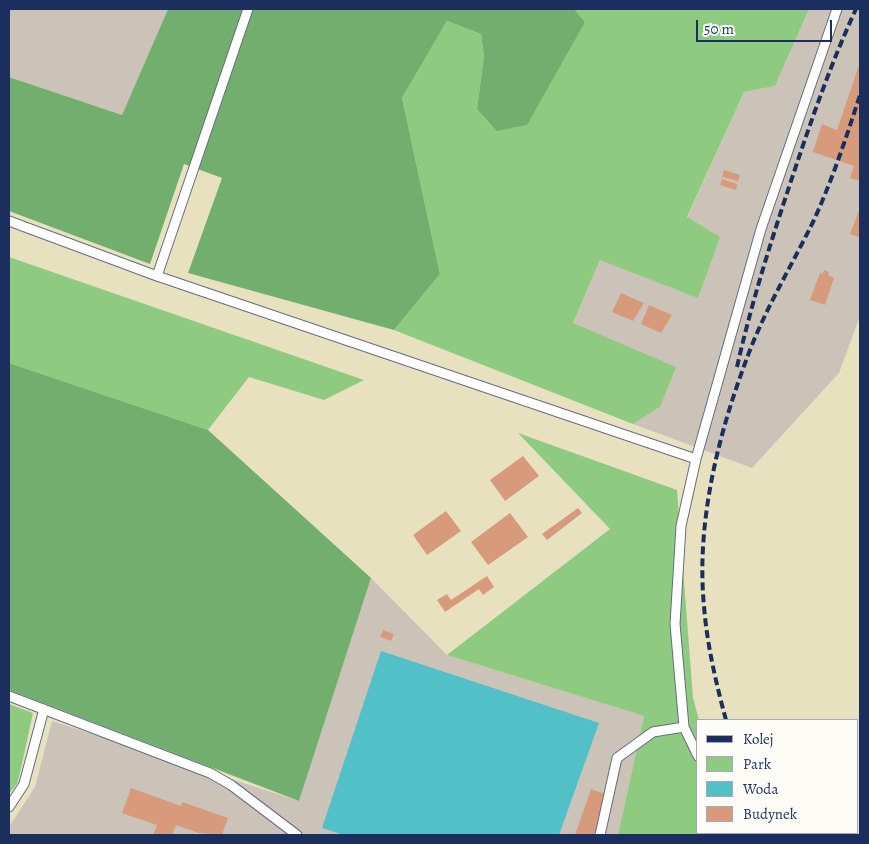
<!DOCTYPE html>
<style>
body{margin:0}
#map{position:relative;width:869px;height:844px;overflow:hidden;background:#e8e1bf;font-family:Alegreya,serif}
canvas{display:block}
.frame{position:absolute;inset:0;border:10px solid #1b2f5e;pointer-events:none}
.legend{position:absolute;left:696px;top:719px;width:162px;height:115px;box-sizing:border-box;background:#fdfcf7;border:1px solid #a3aaba;margin:0;padding:6px 9px;list-style:none;font-size:15px;color:#1b2f5e}
.legend li{display:flex;align-items:center;gap:10px;height:25px}
.legend b{width:25px;border:1px solid #a3aaba}
.scale{position:absolute;left:696px;top:20px;width:136px;height:22px;box-sizing:border-box;border:2px solid #1b2f5e;border-top:0;padding-left:6px;font-size:15px;line-height:18px;white-space:nowrap;color:#1b2f5e;-webkit-text-stroke:4px #fdfcf7;paint-order:stroke}
</style>
<div id="map">
<canvas width="869" height="844"></canvas>
<div class="frame"></div>
<ul class="legend">
<li><b style="height:6px;background:#1b2f5e"></b>Kolej</li>
<li><b style="height:14px;background:#8ecb81"></b>Park</li>
<li><b style="height:14px;background:#52c0c7"></b>Woda</li>
<li><b style="height:14px;background:#d79b7b"></b>Budynek</li>
</ul>
<div class="scale">50 m</div>
</div>
<script>
const g = document.querySelector('canvas').getContext('2d');
g.lineJoin = 'round';
function fill(path, color) {
  g.fillStyle = color;
  g.fill(path, 'evenodd');
}
function trace(path, color, width, dash) {
  g.strokeStyle = color;
  g.lineWidth = width;
  g.lineCap = dash ? 'butt' : 'round';
  g.setLineDash(dash || []);
  g.stroke(path);
}
const industrial = new Path2D(`
 M9,9H168L122,115L9,77Z
 M809,9H860V316L839,373L752,468L633,424L660,407L573,323L600,260L687,218L744,92L775,86Z
 M371,578L447,655L644,716L618,835H9V827L35,787L52,721L299,801Z`);
const green = new Path2D(`
 M574,9H809L775,86L744,92L687,217L720,237L698,298L600,260L573,323L676,367L660,407L633,424L394,330L440,274L402,98L447,21L481,34L484,56L477,109L585,22Z
 M9,257L364,380L324,400L249,377L208,430L9,363Z
 M518,433L677,490L693,698L699,720L698,833H728L729,835H618L644,716L447,655L610,529Z
 M9,704L33,713L18,782L9,794Z`);
const forest = new Path2D(`
 M168,9H574L585,22L527,125L497,131L477,109L484,56L481,34L447,21L402,98L440,274L394,330L188,273L222,178L184,164L150,264L9,211V77L122,115Z
 M9,363L208,430L371,578L299,801L9,690Z`);
const water = new Path2D(`
 M381,651L599,723L559,835H344L322,828Z`);
const building = new Path2D(`
 M860,62V181L850,178L854,166L813,152L822,124L837,130Z
 M724,170L740,175L738,181L722,177Z
 M722,179L737,184L736,190L720,185Z
 M860,208V234L859,237L850,234Z
 M824,270L829,272L828,275L834,278L825,305L810,300L820,273L823,274Z
 M621,293L644,303L633,321L612,312Z
 M649,305L672,315L661,333L641,324Z
 M523,456L539,476L505,501L490,480Z
 M578,508L582,513L547,540L542,534Z
 M446,511L461,531L427,555L413,535Z
 M510,513L528,537L488,565L471,542Z
 M487,576L494,587L483,595L479,589L445,612L437,600L447,594L451,600Z
 M383,630L394,634L391,641L380,637Z
 M131,788L181,806L182,802L228,818L222,835L199,833L176,825L172,835H153L157,825L122,813Z
 M591,789L608,795L594,835H575Z`);
const lane = new Path2D(`
 M9,221L157,276L696,459
 M157,276L248,9
 M9,696L210,773L231,785L297,835
 M698,756L684,727L675,624L681,526L696,459L761,229L837,9
 M9,807L24,784L44,709
 M735,833L736,835
 M600,835L617,758L653,732L684,727`);
const rail = new Path2D(`
 M737,367C752,300 773,235 795,169C813,115 832,61 856,9
 M726,720C716,683 707,645 704,606C696,523 718,435 747,358C764,311 791,267 813,222C832,181 846,138 860,95
 M776,833L777,835`);
fill(industrial, '#cbc3b8');
fill(green, '#8ecb81');
fill(forest, '#72af6f');
fill(water, '#52c0c7');
fill(building, '#d79b7b');
trace(lane, '#636d80', 11);
trace(lane, '#fff', 9);
trace(rail, '#1b2f5e', 4, [8, 4]);
</script>
